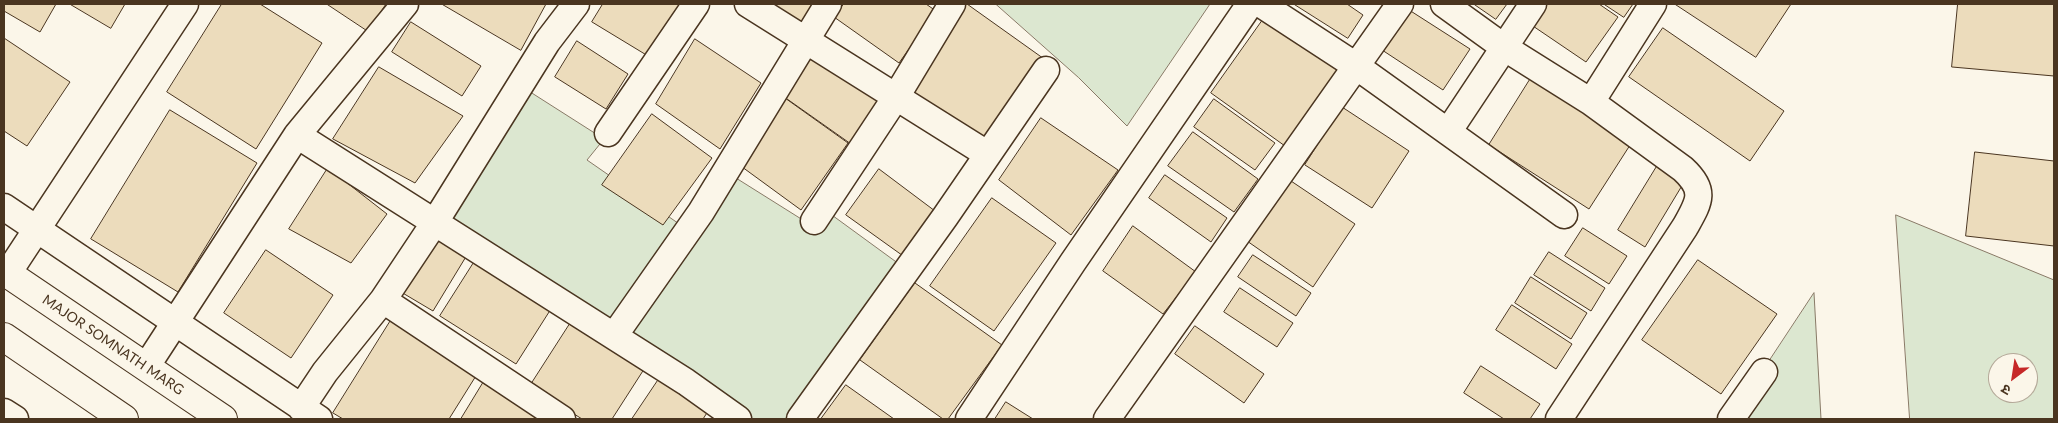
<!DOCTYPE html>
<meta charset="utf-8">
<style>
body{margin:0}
#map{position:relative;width:2058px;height:423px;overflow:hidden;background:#fbf6e9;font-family:Lato,"Noto Sans Devanagari",sans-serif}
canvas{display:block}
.frame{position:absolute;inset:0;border:5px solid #4a3520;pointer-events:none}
.north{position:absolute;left:1988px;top:353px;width:50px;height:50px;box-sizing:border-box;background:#fbf6e9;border:1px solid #b4a999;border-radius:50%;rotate:211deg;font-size:14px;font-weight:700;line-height:20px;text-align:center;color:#4a3520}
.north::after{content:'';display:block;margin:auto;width:18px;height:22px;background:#c62828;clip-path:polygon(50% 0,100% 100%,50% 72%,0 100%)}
</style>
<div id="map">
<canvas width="2058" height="423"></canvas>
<div class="frame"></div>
<div class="north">उ</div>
</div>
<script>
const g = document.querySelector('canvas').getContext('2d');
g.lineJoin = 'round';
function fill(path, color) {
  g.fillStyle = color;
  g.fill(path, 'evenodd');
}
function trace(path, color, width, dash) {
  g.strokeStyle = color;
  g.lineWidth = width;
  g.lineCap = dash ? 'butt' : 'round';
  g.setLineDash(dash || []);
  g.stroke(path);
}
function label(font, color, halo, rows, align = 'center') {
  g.font = font + ' Lato,sans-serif';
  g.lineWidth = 4;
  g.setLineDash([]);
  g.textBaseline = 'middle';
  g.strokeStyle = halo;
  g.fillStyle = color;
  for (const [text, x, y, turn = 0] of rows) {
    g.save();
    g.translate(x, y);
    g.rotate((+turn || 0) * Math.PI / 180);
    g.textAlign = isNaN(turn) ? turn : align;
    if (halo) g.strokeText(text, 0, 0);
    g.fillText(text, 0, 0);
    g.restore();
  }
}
const green = new Path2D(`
 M996,4H1210L1127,126L1079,78Z
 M513,81L604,139L587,160L685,228L728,173L814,227L825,210L899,264L787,419H749L429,206Z
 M1896,215L2054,280V419H1910ZM1998,363H2028V393H1998Z
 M1814,293L1821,419H1731Z`);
const building = new Path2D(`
 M4,4H56L40,32L4,11Z
 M70,4H125L111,28Z
 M222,4H260L322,43L256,149L167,92Z
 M327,4H386L368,31Z
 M442,4H546L521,50Z
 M603,4H686L653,59L592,22Z
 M768,4H820L803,27Z
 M844,4H926L936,11L899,63L834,17Z
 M967,4L1047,61L986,147L905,89Z
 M1294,4H1347L1363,15L1348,38Z
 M1474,4H1507L1496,19Z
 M1540,4H1599L1618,17L1586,62L1527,22Z
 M1604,4H1633L1624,17Z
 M1675,4H1791L1756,57Z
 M1958,4H2054V76L1952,67Z
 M1406,8L1470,49L1443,90L1379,48Z
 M1267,14L1343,64L1285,146L1211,93Z
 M411,22L481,66L462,96L392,52Z
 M1663,28L1784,111L1750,161L1629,77Z
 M4,38L70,82L27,146L4,131Z
 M695,39L761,83L720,149L656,104Z
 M577,41L628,74L606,109L555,77Z
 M810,52L881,103L851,144L780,94Z
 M379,67L463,116L415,183L333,139Z
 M1531,78L1632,142L1589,209L1489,145Z
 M785,98L848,143L801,210L738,164Z
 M1214,99L1275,143L1255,170L1194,127Z
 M1342,107L1409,151L1372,208L1305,165Z
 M170,110L257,163L178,292L91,239Z
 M652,114L712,158L663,225L602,185Z
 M1041,118L1118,170L1071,235L999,180Z
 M1193,132L1258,179L1234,212L1168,166Z
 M1975,152L2054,161V246L1966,236Z
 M1659,163L1686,179L1645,247L1618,230Z
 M328,168L387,214L351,263L289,229Z
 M879,169L939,214L906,258L846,215Z
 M1165,175L1227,218L1211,242L1149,198Z
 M1288,179L1355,224L1313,287L1247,241Z
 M992,198L1056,243L994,331L930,286Z
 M1133,226L1196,272L1163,314L1103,271Z
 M1583,228L1627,256L1609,284L1565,256Z
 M436,236L467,255L433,311L401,292Z
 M266,250L333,295L291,358L224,313Z
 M1549,252L1605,288L1591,311L1534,275Z
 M480,253L556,301L516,364L440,316Z
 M1253,255L1311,293L1296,316L1238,277Z
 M1698,260L1777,314L1721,394L1642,340Z
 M1531,277L1587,313L1571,339L1515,303Z
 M915,283L1002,345L948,419H943L860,360Z
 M1240,288L1293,323L1277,347L1224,312Z
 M1512,305L1572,344L1556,369L1496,330Z
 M575,316L648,363L612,419H582L530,386Z
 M393,317L479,371L449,419H343L333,413Z
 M1195,326L1264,374L1244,403L1175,354Z
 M1481,366L1540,404L1530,419H1504L1464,393Z
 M663,373L712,405L703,419H632Z
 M483,383L543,419H461Z
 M846,385L894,419H821Z
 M1006,402L1033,419H995Z`);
const minor = new Path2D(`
 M748,4L987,154
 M1261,4L1356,66L1564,215
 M1444,4L1505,48L1591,102L1683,169C1707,191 1699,202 1685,227L1559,419
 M1591,102L1653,4
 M1448,132L1533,4
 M608,133L696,4
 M297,135L686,382L738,419
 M4,207L319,419
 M814,221L896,97L952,4
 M8,273L185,4
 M383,300L562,419
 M614,336L701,212L828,4
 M146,367L297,135L405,4
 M301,408L325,372L383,300L435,222L547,42L576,4
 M4,412L15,419
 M800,419L945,217L1046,70
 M969,419L1073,262L1250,4
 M1107,419L1400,4
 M1731,419L1764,372`);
const secondary = new Path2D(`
 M4,271L223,419
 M4,337L124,419`);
const streetNames = [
 ["MAJOR SOMNATH MARG",113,345,34]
];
fill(green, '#dce7d0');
trace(green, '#887966', 1);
fill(building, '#ecdcbc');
trace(building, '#4a3520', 1);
trace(minor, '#4a3520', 29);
trace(secondary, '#4a3520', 30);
trace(minor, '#fbf6e9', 26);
trace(secondary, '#fbf6e9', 28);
label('14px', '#4a3520', '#fbf6e9', streetNames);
</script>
